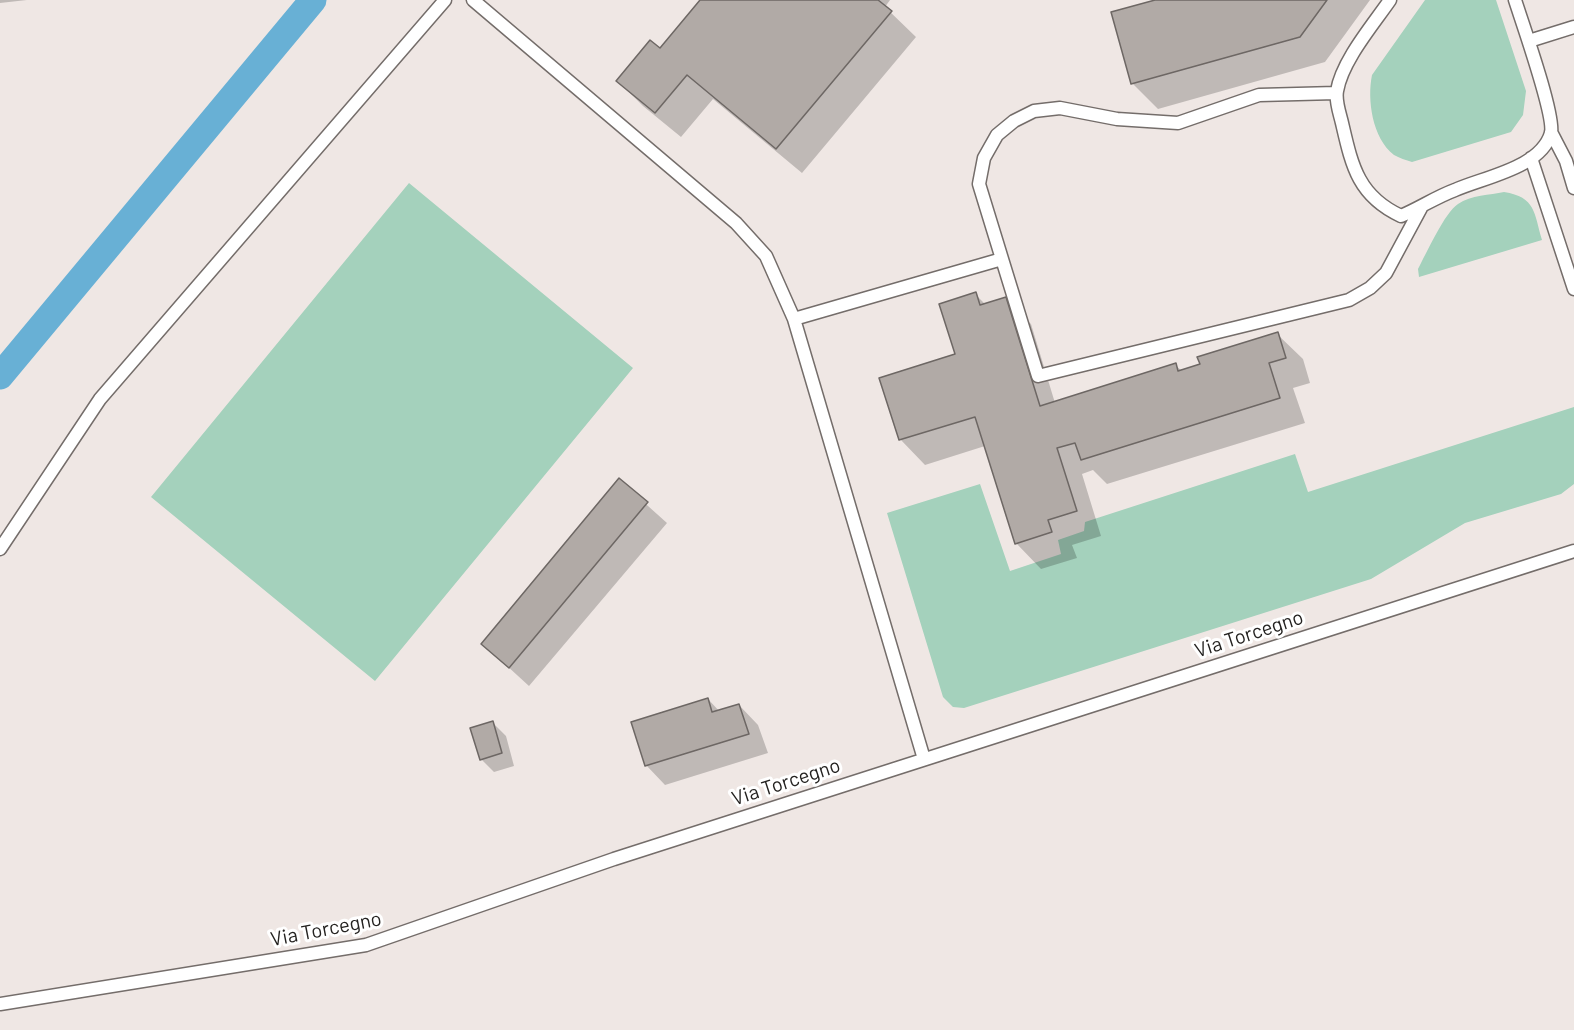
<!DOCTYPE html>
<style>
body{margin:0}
canvas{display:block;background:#efe7e4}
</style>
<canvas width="1574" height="1030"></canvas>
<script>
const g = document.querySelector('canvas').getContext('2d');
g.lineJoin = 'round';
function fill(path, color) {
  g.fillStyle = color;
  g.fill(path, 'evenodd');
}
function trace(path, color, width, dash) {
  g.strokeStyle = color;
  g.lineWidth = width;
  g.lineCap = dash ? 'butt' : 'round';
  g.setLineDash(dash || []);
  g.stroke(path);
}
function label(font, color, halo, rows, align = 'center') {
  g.font = font + ' Barlow,sans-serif';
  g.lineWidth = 6;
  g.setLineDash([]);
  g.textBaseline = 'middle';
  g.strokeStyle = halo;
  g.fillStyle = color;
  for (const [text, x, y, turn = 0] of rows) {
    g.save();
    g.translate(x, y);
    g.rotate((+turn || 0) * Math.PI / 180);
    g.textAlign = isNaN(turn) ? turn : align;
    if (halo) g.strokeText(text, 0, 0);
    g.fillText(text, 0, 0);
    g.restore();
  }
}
const green = new Path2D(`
 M1425,0H1496L1526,91L1523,115L1511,132L1412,162C1406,160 1399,158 1394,155C1372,138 1367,99 1372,75Z
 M409,183L633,368L375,681L151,497Z
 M1504,192C1536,197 1534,213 1542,240L1419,277L1418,269C1426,254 1445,212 1458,204C1471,195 1490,195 1504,192Z
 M1574,407V484L1561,494L1465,523L1371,579L964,708L953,707L943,697L887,513L980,484L1010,571L1061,554L1058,540L1084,531L1085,522L1295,454L1308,492Z`);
const shadow = new Path2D(`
 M0,0H27L0,3Z
 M702,0H890L885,7L916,37L802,173L713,99L681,137L643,106L618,81L660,50Z
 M1161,0H1370L1325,62L1158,109L1132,83Z
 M975,294L986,305L1005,299L1031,324L1055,403L1175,365L1182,371L1277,334L1303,359L1310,383L1293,388L1305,423L1107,484L1093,470L1082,474L1101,536L1072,545L1077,558L1041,569L1016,543L985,446L925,465L900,439L957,355Z
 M619,480L667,523L529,686L483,644Z
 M708,699L720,712L739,705L758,725L768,753L665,785L646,765Z
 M493,723L506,736L514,766L494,772L481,759Z`);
const canal = new Path2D(`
 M0,376L313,0`);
const building = new Path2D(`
 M700,0H878L892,11L776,149L687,75L655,113L616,81L650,40L660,48Z
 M1155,0H1327L1300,37L1131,84L1111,12Z
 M976,292L980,305L1006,297L1040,406L1176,363L1178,371L1200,364L1197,357L1278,332L1286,358L1269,363L1280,398L1081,460L1075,443L1057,448L1077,511L1048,520L1052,532L1015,544L975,417L899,440L879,378L955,354L939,304Z
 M619,478L648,502L509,668L481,644Z
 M708,698L712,712L739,704L749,734L645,766L631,722Z
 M493,721L502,753L480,760L470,728Z`);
const service = new Path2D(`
 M473,0L736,223L766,256L794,319L924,759
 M1390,0C1372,26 1342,61 1337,91C1335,101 1340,114 1342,123C1352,166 1358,196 1401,216C1420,208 1436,197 1455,190C1484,177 1541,168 1551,133C1555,115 1522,22 1515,0
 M1529,41L1574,27
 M1551,132L1566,161L1574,188
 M1531,158L1574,289
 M1002,259L979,184L984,158L997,135L1014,121L1034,111L1060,108L1117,119L1178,123L1259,95L1336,93
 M794,319L1002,259L1038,376L1349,300L1370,288L1386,273L1421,208
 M0,549L100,399L445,0
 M0,1004L366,945L614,859L1574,551`);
const streetNames = [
 ["Via Torcegno",1249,634,-18],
 ["Via Torcegno",786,782,-18],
 ["Via Torcegno",326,929,-11]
];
fill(green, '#a4d1bc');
fill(shadow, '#0003');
trace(canal, '#68b0d5', 27);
fill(building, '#b1aaa6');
trace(building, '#6d6764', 1.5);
trace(service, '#746d6a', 15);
trace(service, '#fff', 12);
label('20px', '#242220', '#fff', streetNames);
</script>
